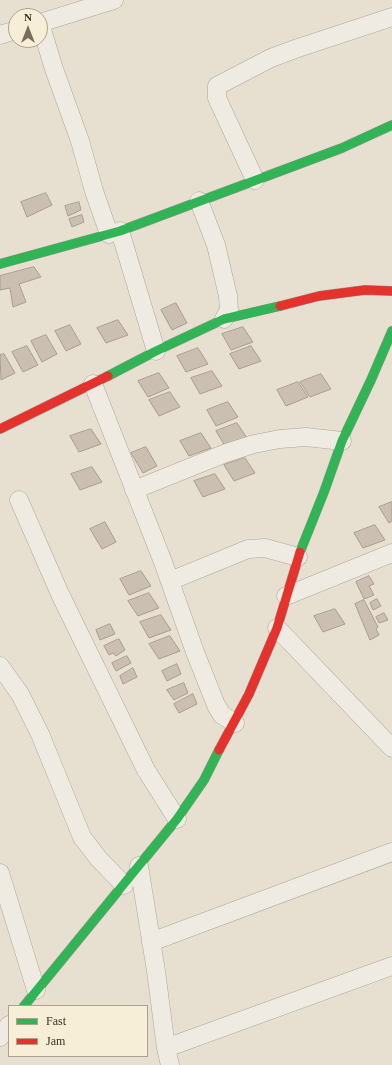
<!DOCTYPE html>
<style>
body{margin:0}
#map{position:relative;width:392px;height:1065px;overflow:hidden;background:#e7e0d1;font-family:Georgia,serif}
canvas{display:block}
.legend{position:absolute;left:8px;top:1005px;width:140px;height:52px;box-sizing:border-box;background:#f7eed8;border:1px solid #ada18e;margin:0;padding:5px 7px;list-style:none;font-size:12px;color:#3d2e20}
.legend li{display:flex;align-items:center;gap:8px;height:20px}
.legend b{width:20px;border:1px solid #ada18e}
.north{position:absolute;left:8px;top:8px;width:40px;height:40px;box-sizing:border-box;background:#f7eed8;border:1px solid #ada18e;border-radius:50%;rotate:0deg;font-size:11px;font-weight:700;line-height:16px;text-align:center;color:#3d2e20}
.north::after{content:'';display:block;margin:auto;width:14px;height:18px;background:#786c5e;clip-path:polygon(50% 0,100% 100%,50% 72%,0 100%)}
</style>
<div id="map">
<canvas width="392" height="1065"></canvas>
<ul class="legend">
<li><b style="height:5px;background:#30b455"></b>Fast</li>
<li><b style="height:5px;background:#e5322d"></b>Jam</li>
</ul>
<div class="north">N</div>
</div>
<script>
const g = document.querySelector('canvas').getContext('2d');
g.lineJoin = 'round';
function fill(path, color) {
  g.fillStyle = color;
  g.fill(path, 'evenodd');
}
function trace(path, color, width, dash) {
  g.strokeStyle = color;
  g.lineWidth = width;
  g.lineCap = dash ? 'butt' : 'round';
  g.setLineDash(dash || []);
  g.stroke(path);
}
const building = new Path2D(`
 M46,193L52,205L27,217L21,202Z
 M79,202L81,210L68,216L65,206Z
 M82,215L84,222L72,227L69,219Z
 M34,267L41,277L19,284L26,302L13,307L10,288L0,290V276Z
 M176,303L187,323L172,330L161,310Z
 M118,320L128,335L106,343L97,328Z
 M70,325L81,344L66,351L55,331Z
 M243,327L253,342L231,350L222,334Z
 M46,335L57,354L42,362L31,341Z
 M27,346L38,365L23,372L12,352Z
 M251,346L261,361L239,369L230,354Z
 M198,348L208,364L186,372L177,356Z
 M4,354L15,373L1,380L0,355Z
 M212,371L222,386L200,394L191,378Z
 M159,373L169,388L148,397L138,381Z
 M321,374L331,389L310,397L300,382Z
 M298,382L308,397L286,406L277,390Z
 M170,392L180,407L159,416L149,400Z
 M228,402L238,417L216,426L207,410Z
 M237,423L247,438L225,446L216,431Z
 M91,429L101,444L79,452L70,436Z
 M201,433L211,448L189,456L180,441Z
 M146,447L157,466L143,473L131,453Z
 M245,458L255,473L234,481L224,465Z
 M92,467L102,482L80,490L71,474Z
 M215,474L225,489L203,497L194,481Z
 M392,502V521L389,523L379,507Z
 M105,522L116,542L102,549L90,529Z
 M375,525L385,540L363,548L354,533Z
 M141,571L151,586L129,595L120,579Z
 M369,576L374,584L369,586L374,595L364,599L356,582Z
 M149,593L159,608L138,616L128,601Z
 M377,599L381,606L373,610L370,603Z
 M364,600L378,627L376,629L379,635L370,640L355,604Z
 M335,609L345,624L323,632L314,616Z
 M384,613L388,620L379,623L376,617Z
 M161,615L171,630L149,638L140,622Z
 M110,624L115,634L100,640L96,630Z
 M170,636L180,651L159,659L149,644Z
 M119,639L125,650L116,656L113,653L109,655L104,646Z
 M127,656L131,663L116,671L112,663Z
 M177,664L181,674L167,681L162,671Z
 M133,668L137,677L123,684L120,676Z
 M184,683L188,693L174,700L167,690Z
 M193,694L197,704L179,713L174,704Z`);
const street = new Path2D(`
 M40,23L54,69L80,141L94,191L109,234
 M40,23L114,0
 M0,35L16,30
 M255,180L217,98V86L271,58L298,48L392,17
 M199,201L216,245L228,296L229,310L224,319
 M120,231L156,351
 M93,384L163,562L195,652L216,705L222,715L235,723
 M134,490L226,453L254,444L280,439L306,437L342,441
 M19,500L60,594L146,770L177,819
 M170,581L248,549L265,548L298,557
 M286,596L392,553
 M277,628L392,748
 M0,666L20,694L40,734L82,837L98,858L124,885
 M139,866L156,971L166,1048L170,1065
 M0,873L36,990
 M151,942L392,852
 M0,1037L9,1025
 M166,1048L392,966`);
const fast = new Path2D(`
 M0,264L120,231L342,148L392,125
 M108,376L156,351L224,319L280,306
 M300,552L324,492L342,441L371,380L392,331
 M24,1006L177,819L204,780L219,750`);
const jam = new Path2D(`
 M280,306L319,296L365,290L392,291
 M0,429L108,376
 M219,750L249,694L277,628L300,552`);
fill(building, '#cbbfb2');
trace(building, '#a89c90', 1);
trace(street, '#ada599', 19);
trace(fast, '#9c958a', 10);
trace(jam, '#9c958a', 10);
trace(street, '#efebe3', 18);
trace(fast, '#30b455', 9);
trace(jam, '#e5322d', 9);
</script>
